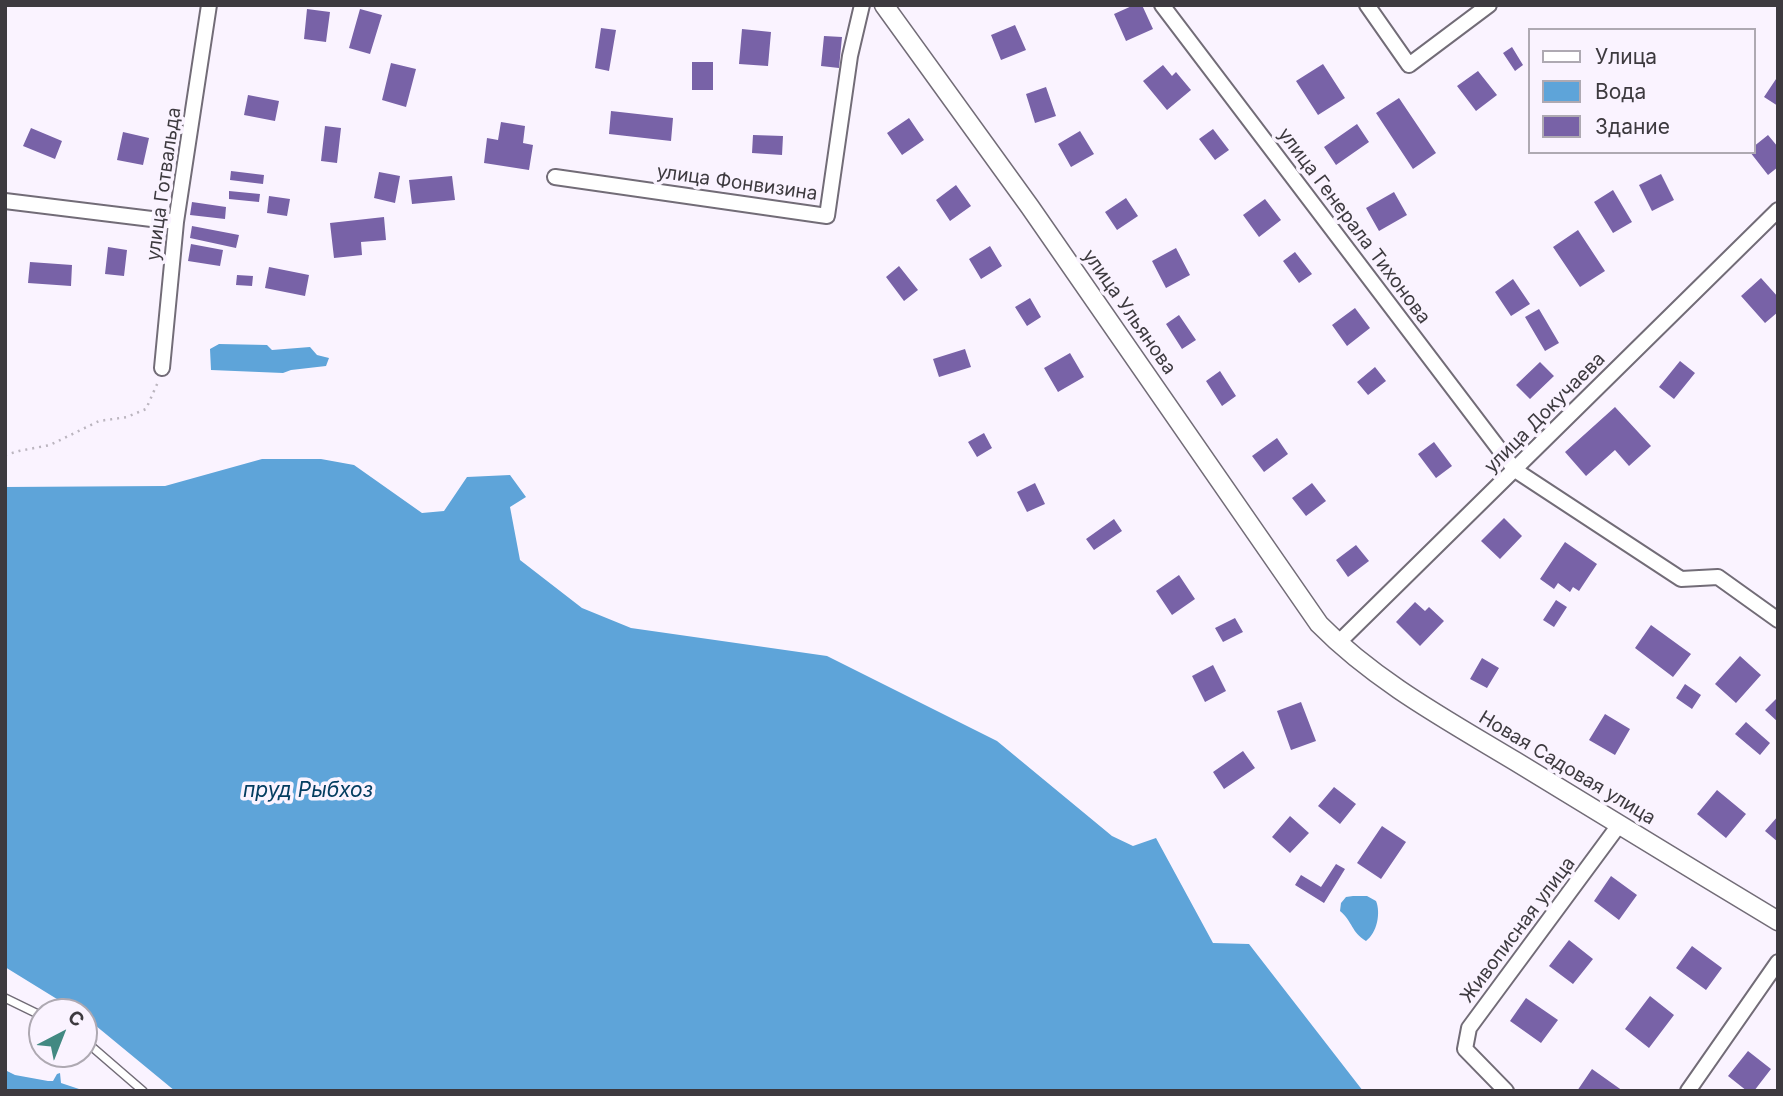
<!DOCTYPE html>
<meta charset="utf-8">
<style>
body{margin:0}
#map{position:relative;width:1783px;height:1096px;overflow:hidden;background:#faf3ff;font-family:Inter,sans-serif}
canvas{display:block}
.frame{position:absolute;inset:0;border:7px solid #3d3a3f;pointer-events:none}
.legend{position:absolute;left:1528px;top:28px;width:228px;height:126px;box-sizing:border-box;background:#faf3ff;border:2px solid #aea9b2;margin:0;padding:9px 12px;list-style:none;font-size:21px;color:#3d3a3f}
.legend li{display:flex;align-items:center;gap:14px;height:35px}
.legend b{width:35px;border:2px solid #aea9b2}
.north{position:absolute;left:28px;top:998px;width:70px;height:70px;box-sizing:border-box;background:#faf3ff;border:2px solid #aea9b2;border-radius:50%;rotate:42deg;font-size:19px;font-weight:700;line-height:28px;text-align:center;color:#3d3a3f}
.north::after{content:'';display:block;margin:auto;width:24px;height:32px;background:#428982;clip-path:polygon(50% 0,100% 100%,50% 72%,0 100%)}
</style>
<div id="map">
<canvas width="1783" height="1096"></canvas>
<div class="frame"></div>
<ul class="legend">
<li><b style="height:9px;background:#fff"></b>Улица</li>
<li><b style="height:19px;background:#5ea4d9"></b>Вода</li>
<li><b style="height:19px;background:#7862a7"></b>Здание</li>
</ul>
<div class="north">С</div>
</div>
<script>
const g = document.querySelector('canvas').getContext('2d');
g.lineJoin = 'round';
function fill(path, color) {
  g.fillStyle = color;
  g.fill(path, 'evenodd');
}
function trace(path, color, width, dash) {
  g.strokeStyle = color;
  g.lineWidth = width;
  g.lineCap = dash ? 'butt' : 'round';
  g.setLineDash(dash || []);
  g.stroke(path);
}
function label(font, color, halo, rows, align = 'center') {
  g.font = font + ' Inter,sans-serif';
  g.lineWidth = 7;
  g.setLineDash([]);
  g.textBaseline = 'middle';
  g.strokeStyle = halo;
  g.fillStyle = color;
  for (const [text, x, y, turn = 0] of rows) {
    g.save();
    g.translate(x, y);
    g.rotate((+turn || 0) * Math.PI / 180);
    g.textAlign = isNaN(turn) ? turn : align;
    if (halo) g.strokeText(text, 0, 0);
    g.fillText(text, 0, 0);
    g.restore();
  }
}
const water = new Path2D(`
 M219,344L267,345L272,350L310,347L317,355L329,358L326,366L291,370L283,373L211,370L210,349Z
 M262,459H321L354,465L422,513L444,511L467,477L510,475L526,497L510,507L520,560L582,608L631,628L827,656L997,741L1112,836L1133,846L1156,838L1213,943L1249,944L1363,1091H175L84,1016V1012H78L5,967V487L165,486Z
 M1353,896H1367L1376,901C1381,913 1377,933 1366,941C1351,932 1353,922 1340,911L1341,903L1346,897Z
 M5,1070L15,1075L48,1081H53L57,1074L60,1073L61,1083L85,1091H8L5,1090Z`);
const building = new Path2D(`
 M1134,5H1142L1153,29L1126,41L1114,14Z
 M307,9L330,12L326,42L304,39Z
 M360,9L382,15L370,54L349,48Z
 M1015,25L1026,50L1001,60L991,35Z
 M601,28L616,30L609,71L595,68Z
 M742,29L771,32L768,66L739,64Z
 M824,36L842,37L839,68L821,66Z
 M1512,47L1523,65L1515,71L1503,53Z
 M692,62H713V90H692Z
 M391,63L416,69L406,107L382,100Z
 M1323,64L1345,98L1318,115L1296,81Z
 M1163,65L1172,76L1176,72L1191,90L1167,110L1143,81Z
 M1478,71L1497,95L1476,111L1457,86Z
 M1778,76V106L1764,97Z
 M1046,87L1056,116L1035,123L1026,94Z
 M248,95L279,101L275,121L244,115Z
 M1399,98L1436,153L1413,169L1376,113Z
 M611,111L673,118L671,141L609,134Z
 M909,118L924,140L902,155L887,133Z
 M501,122L525,126L523,143L533,145L529,170L484,163L487,138L498,140Z
 M1357,124L1369,142L1336,165L1324,147Z
 M325,126L341,128L337,163L321,161Z
 M31,128L62,141L55,159L23,146Z
 M1213,129L1229,150L1215,160L1199,139Z
 M1080,131L1094,154L1071,167L1058,144Z
 M123,132L149,138L143,165L117,160Z
 M753,135L783,136L782,155L752,153Z
 M1768,135L1778,147V167L1768,175L1750,152H1753V147Z
 M231,171L264,175L263,184L230,180Z
 M379,172L400,176L395,203L374,198Z
 M1661,174L1674,200L1652,211L1639,185Z
 M452,176L455,200L412,204L409,180Z
 M956,185L971,206L950,221L936,200Z
 M1613,190L1632,222L1613,233L1594,202Z
 M229,191L260,194L259,202L229,199Z
 M1394,192L1407,215L1379,231L1366,208Z
 M269,196L290,199L287,216L267,213Z
 M1126,198L1138,216L1117,230L1105,212Z
 M1265,199L1281,220L1259,237L1243,215Z
 M192,202L226,207L225,219L190,215Z
 M384,217L386,240L361,242L362,255L334,258L330,223Z
 M192,226L239,235L236,248L190,238Z
 M1578,230L1605,271L1580,287L1553,247Z
 M191,244L223,250L220,266L188,261Z
 M990,246L1002,266L981,279L969,259Z
 M108,247L127,250L124,276L105,274Z
 M1176,248L1190,275L1166,288L1152,261Z
 M1295,252L1312,274L1299,283L1283,261Z
 M30,262L72,265L71,286L28,283Z
 M899,266L918,290L904,301L886,277Z
 M269,267L309,275L305,296L265,288Z
 M237,275L253,276L252,286L236,285Z
 M1761,278L1778,297V312L1765,323L1741,296Z
 M1513,279L1530,304L1511,316L1495,292Z
 M1030,298L1041,317L1027,326L1015,307Z
 M1355,308L1370,328L1347,346L1332,325Z
 M1539,309L1559,343L1545,351L1525,317Z
 M1179,315L1196,340L1182,349L1166,324Z
 M965,349L971,367L939,377L933,359Z
 M1070,353L1084,377L1058,392L1044,368Z
 M1680,361L1695,373L1674,399L1659,387Z
 M1540,362L1554,376L1530,399L1516,385Z
 M1375,367L1386,381L1368,395L1357,382Z
 M1220,371L1236,396L1222,406L1206,381Z
 M1615,407L1651,446L1629,466L1615,450L1586,476L1565,452Z
 M984,433L992,448L977,457L968,442Z
 M1277,438L1288,454L1264,472L1252,456Z
 M1434,442L1452,466L1436,478L1418,454Z
 M1035,483L1045,504L1027,512L1017,492Z
 M1312,483L1326,501L1306,516L1292,498Z
 M1504,518L1522,536L1500,559L1481,541Z
 M1114,519L1122,531L1094,550L1086,539Z
 M1565,542L1597,564L1579,591L1573,587L1570,592L1558,583L1554,589L1540,579Z
 M1356,545L1369,561L1348,577L1336,560Z
 M1179,575L1195,599L1172,615L1156,591Z
 M1556,600L1567,607L1554,627L1543,620Z
 M1415,602L1425,611L1429,607L1444,621L1420,646L1396,622Z
 M1235,618L1243,632L1223,642L1215,628Z
 M1651,625L1691,654L1673,677L1635,648Z
 M1740,656L1761,675L1736,703L1715,684Z
 M1482,658L1499,668L1487,688L1470,679Z
 M1213,665L1226,691L1205,702L1192,676Z
 M1685,684L1701,695L1692,709L1676,698Z
 M1778,697V722L1765,710Z
 M1301,702L1316,741L1291,750L1277,711Z
 M1605,714L1630,729L1615,755L1589,740Z
 M1746,722L1770,743L1760,755L1735,734Z
 M1243,751L1255,768L1224,789L1213,772Z
 M1334,787L1356,804L1340,824L1318,806Z
 M1717,790L1746,814L1726,838L1697,814Z
 M1290,816L1309,833L1290,853L1272,837Z
 M1778,816V842L1765,831Z
 M1382,826L1406,842L1381,879L1357,863Z
 M1336,864L1345,869L1324,903L1295,885L1301,875L1321,887Z
 M1611,876L1637,895L1619,920L1594,901Z
 M1569,940L1593,959L1573,984L1549,966Z
 M1692,946L1722,968L1706,990L1676,968Z
 M1650,996L1674,1015L1649,1048L1625,1029Z
 M1526,998L1558,1020L1541,1043L1510,1021Z
 M1748,1051L1771,1069L1754,1091H1747L1728,1076Z
 M1592,1069L1623,1091H1577Z`);
const path = new Path2D(`
 M5,455L19,451L50,445L99,421L127,417L146,409L158,382`);
const service = new Path2D(`
 M5,998L42,1016
 M84,1040L143,1091`);
const minor = new Path2D(`
 M1162,5L1515,470L1681,579L1718,577L1778,620
 M1367,5L1409,65L1489,5
 M555,177L827,216L850,56L862,5
 M5,201L176,222
 M162,368L176,222L209,5
 M1338,643L1778,210
 M1506,1091L1465,1049L1469,1028L1619,825
 M1688,1091L1778,962`);
const tertiary = new Path2D(`
 M884,5L1030,207L1319,624C1375,681 1447,720 1515,761C1602,814 1690,868 1778,921`);
const streetNames = [
 ["улица Фонвизина",737,183,8],
 ["улица Готвальда",164,184,-82],
 ["улица Генерала Тихонова",1354,226,53],
 ["улица Ульянова",1129,312,55],
 ["улица Докучаева",1545,413,-45],
 ["Новая Садовая улица",1567,768,31],
 ["Живописная улица",1518,930,-53]
];
const waterNames = [
 ["пруд Рыбхоз",308,791]
];
fill(water, '#5ea4d9');
fill(building, '#7862a7');
trace(service, '#726c77', 10);
trace(minor, '#726c77', 18);
trace(tertiary, '#726c77', 21);
trace(path, '#bbb5bf', 2.5, [2, 5]);
trace(service, '#fff', 7);
trace(minor, '#fff', 14);
trace(tertiary, '#fff', 18);
label('19px', '#3d3a3f', '#faf3ff', streetNames);
label('italic 21px', '#043d60', '#faf3ff', waterNames);
</script>
